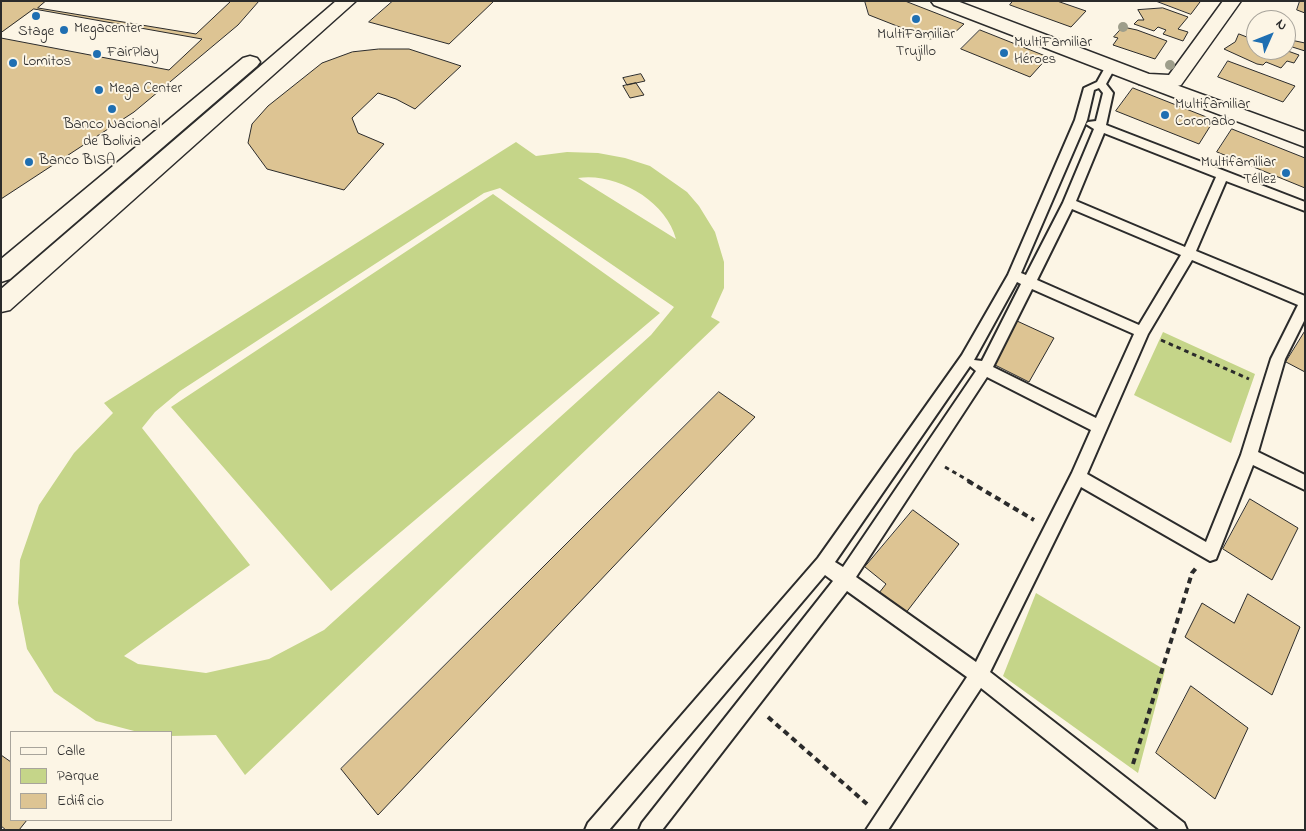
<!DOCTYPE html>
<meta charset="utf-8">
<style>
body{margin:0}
#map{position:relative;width:1306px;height:831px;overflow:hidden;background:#fcf5e5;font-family:"Indie Flower",sans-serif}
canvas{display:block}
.frame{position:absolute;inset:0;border:2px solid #2b2b2b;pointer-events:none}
.legend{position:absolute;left:10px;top:731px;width:162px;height:90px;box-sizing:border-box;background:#fcf5e5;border:1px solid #a8a49b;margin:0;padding:6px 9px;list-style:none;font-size:15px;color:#2b2b2b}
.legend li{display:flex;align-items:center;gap:10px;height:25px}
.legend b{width:25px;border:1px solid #a8a49b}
.north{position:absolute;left:1246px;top:10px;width:50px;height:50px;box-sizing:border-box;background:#fcf5e5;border:1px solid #a8a49b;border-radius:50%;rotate:46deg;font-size:14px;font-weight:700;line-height:20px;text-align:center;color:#2b2b2b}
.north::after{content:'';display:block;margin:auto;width:18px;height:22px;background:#1f6fb2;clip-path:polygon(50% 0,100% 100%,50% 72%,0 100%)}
</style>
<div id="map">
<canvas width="1306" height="831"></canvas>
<div class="frame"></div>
<ul class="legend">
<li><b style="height:6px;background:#fcf5e5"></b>Calle</li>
<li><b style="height:14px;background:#c5d589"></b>Parque</li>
<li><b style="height:14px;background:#ddc493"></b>Edificio</li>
</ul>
<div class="north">N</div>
</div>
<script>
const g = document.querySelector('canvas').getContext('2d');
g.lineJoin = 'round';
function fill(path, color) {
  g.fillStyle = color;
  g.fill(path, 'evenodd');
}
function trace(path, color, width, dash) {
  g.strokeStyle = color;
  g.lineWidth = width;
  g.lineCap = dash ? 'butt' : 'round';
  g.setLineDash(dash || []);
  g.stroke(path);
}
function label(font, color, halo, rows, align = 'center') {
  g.font = font + ' "Indie Flower",sans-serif';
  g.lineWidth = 4;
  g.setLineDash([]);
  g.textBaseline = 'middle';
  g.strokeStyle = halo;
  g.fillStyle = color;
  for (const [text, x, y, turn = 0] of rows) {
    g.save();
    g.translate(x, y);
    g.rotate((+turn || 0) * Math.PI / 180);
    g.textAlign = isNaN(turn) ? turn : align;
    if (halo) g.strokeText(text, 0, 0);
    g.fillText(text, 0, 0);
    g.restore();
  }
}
const green = new Path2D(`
 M516,142L536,156L567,152L598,153L625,158L650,166L687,192L699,206L715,232L724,262V288L711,317L720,322L245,775L216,735L171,736V732H138L96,721L54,692L27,649L18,603L20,560L39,505L74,453L113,413L104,403ZM578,178C615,172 666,200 676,239ZM500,188L674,307L651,335L324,630L269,659L206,673L138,664L124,656L250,565L142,428L155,412L180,391L484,193Z
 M493,194L660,313L331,591L171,407Z
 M1163,332L1255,374L1231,443L1134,395Z
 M1036,593L1165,670L1138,773L1003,676Z`);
const building = new Path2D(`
 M1,1H259L238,25L134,112L1,199Z
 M46,1H231L196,34L38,8Z
 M393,1H494L449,44L369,22Z
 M865,1H905L964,24L951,36L930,39L869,15Z
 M1013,1H1057L1086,11L1071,27L1010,5Z
 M1156,1H1197L1200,2L1191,14Z
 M1300,1H1305V13L1297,10Z
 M1163,8L1188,17L1178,29L1188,32L1183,41L1163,34L1166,30L1158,27L1154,31L1134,24L1138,20H1144L1138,10Z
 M34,9L202,39L169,70L1,38V33Z
 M1123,27L1137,30L1167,41L1155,59L1113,45L1118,38L1114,37Z
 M980,30L1048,57L1030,77L961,49Z
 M1239,34L1252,39L1253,37L1256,38V50H1285L1299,55L1294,63L1287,61L1281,68L1266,62L1263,65L1257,64L1224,49L1235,42Z
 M1286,39L1305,43V51L1286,45Z
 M379,49H409L461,66L415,109L396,99L378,93L352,118L358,133L384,144L344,190L267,169L248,143L252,124L268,106L322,63L352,52Z
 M1228,61L1295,86L1283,102L1218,77Z
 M641,74L645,81L627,85L623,78Z
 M636,83L644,95L630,98L623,86Z
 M1133,88L1214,120L1199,144L1116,111Z
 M1232,129L1305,158V188L1217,152Z
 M1017,321L1054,338L1029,382L991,363Z
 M1305,331V372L1286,362Z
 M719,392L755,417L378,815L341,769Z
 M1250,499L1298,528L1272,580L1223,549Z
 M913,510L959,544L905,614L879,593L886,584L865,567Z
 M1248,594L1300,627L1272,695L1185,637L1202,603L1234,623Z
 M1191,686L1248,728L1215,799L1156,753Z
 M1,755L11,762V820H27L19,830H6L1,826Z`);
const pathFar1 = new Path2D(`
 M1161,340L1249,379
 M945,467L971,482`);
const path = new Path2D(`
 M968,481L1034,520
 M768,717L867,804
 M1133,764L1192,573L1196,568`);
const service = new Path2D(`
 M1111,63L1116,66L1106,84L1113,93L1106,125L1305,202V211L1226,181L1196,251L1305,296V319L1285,359L1258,452L1305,475V490L1253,465L1216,559L1210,561L1081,487L990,672L1184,823L1187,830H1160L981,688L888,830H866L967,677L847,591L662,830H639L642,823L833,581L825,575L609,830H585L588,823L818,558L962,355L1008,275L1075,120L1084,88L1097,82L1107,64ZM1099,88L1103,93L1096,121L1088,122L1086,124L1094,129L1063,203L1026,275L1021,273L1087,120L1094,90ZM1104,133L1216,177L1185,247L1076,201ZM1072,209L1181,255L1139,325L1037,280ZM1192,260L1298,305L1271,359L1241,455L1206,542L1087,474L1148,334ZM1017,282L1021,284L982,361L974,360ZM1032,289L1134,334L1096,418L993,367ZM970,366L976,371L843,567L835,562ZM987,377L1091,430L1072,473L976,662L856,577Z`);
const minor = new Path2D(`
 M1146,74L1305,132V147L1139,84L1136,80L1139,76Z`);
const secondary = new Path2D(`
 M336,1H356L10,310L1,312V289Z
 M931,1H957L1149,74L1169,75L1223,1H1241L1181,85L1174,87L1139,84L934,5Z
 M250,56L257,58L260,62L257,66L10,279L1,282V259L243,58Z`);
const trees = [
 [1123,27],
 [1170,65]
];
const markers = [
 [36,16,5,"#1f6fb2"],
 [916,19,5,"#1f6fb2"],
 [64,30,5,"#1f6fb2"],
 [1004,53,5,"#1f6fb2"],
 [97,54,5,"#1f6fb2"],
 [13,63,5,"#1f6fb2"],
 [99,90,5,"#1f6fb2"],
 [112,109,5,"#1f6fb2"],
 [1165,115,5,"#1f6fb2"],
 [29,162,5,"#1f6fb2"],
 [1286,173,5,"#1f6fb2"]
];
const farPoinames = [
 ["Megacenter",74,30],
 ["Stage",36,33,"center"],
 ["MultiFamiliar",916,36,"center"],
 ["Trujillo",916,53,"center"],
 ["MultiFamiliar",1014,44],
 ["Héroes",1014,61],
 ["FairPlay",107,54],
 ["Lomitos",23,63],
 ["Mega Center",109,90],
 ["Multifamiliar",1175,106],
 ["Coronado",1175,123],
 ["Banco Nacional",112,126,"center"],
 ["de Bolivia",112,143,"center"],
 ["Banco BISA",39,162],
 ["Multifamiliar",1276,164,"right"],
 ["Téllez",1276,181,"right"]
];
fill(green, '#c5d589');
fill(building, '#ddc493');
trace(building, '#2b2b2b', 1);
trace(service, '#2b2b2b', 4);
trace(minor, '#2b2b2b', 3);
trace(secondary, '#2b2b2b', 3);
trace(pathFar1, '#2b2b2b', 3, [4.5, 4]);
trace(path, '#2b2b2b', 4, [6, 4.5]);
fill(service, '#fcf5e5');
fill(minor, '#fcf5e5');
fill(secondary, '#fcf5e5');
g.fillStyle = '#9e9e8b';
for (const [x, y] of trees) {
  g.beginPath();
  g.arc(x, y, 5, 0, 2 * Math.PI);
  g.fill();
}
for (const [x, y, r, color] of markers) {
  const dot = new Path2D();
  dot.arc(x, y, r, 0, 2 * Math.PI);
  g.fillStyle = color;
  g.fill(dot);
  trace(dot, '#fcf5e5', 2);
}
label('15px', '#2b2b2b', '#fcf5e5', farPoinames, 'left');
</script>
